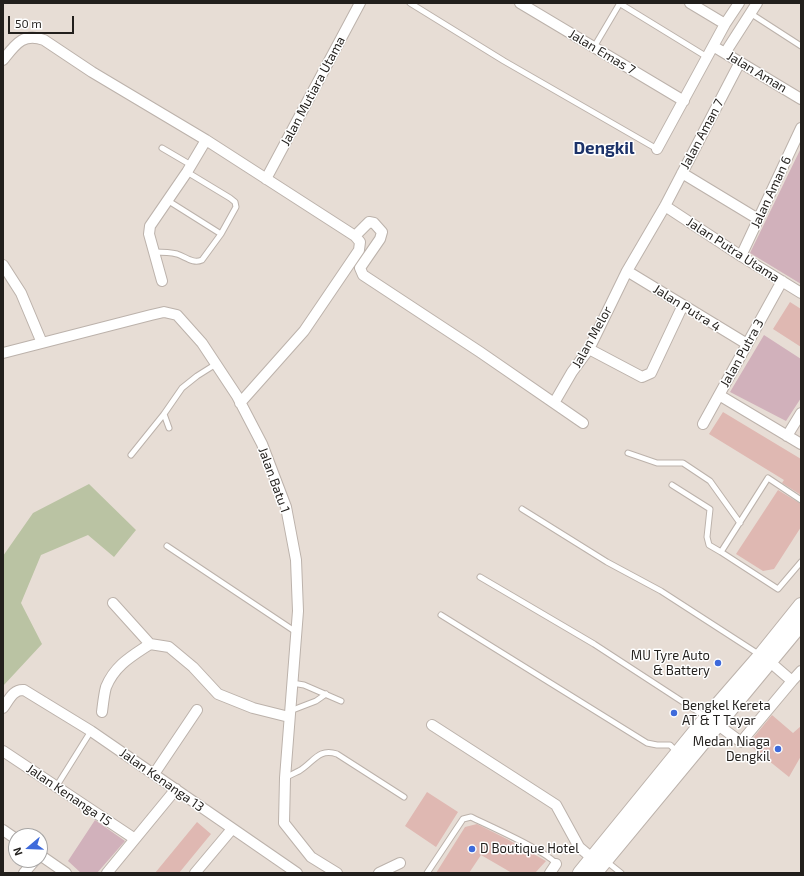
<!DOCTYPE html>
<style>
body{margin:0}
#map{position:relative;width:804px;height:876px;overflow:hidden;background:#e7ddd5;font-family:"Exo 2",sans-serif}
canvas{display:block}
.frame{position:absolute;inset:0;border:4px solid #221f1c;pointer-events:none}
.north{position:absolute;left:8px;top:828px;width:40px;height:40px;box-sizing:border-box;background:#fff;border:1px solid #a7a5a4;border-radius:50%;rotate:251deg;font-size:11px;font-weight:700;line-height:16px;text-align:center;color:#221f1c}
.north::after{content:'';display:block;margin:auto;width:14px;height:18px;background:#3e6adb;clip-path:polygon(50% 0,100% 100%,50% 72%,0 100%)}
.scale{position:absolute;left:8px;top:16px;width:66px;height:18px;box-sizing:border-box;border:2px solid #221f1c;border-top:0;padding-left:5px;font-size:12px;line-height:14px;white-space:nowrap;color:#221f1c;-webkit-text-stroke:3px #fff;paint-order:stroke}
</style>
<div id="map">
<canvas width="804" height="876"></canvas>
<div class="frame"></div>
<div class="north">N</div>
<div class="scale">50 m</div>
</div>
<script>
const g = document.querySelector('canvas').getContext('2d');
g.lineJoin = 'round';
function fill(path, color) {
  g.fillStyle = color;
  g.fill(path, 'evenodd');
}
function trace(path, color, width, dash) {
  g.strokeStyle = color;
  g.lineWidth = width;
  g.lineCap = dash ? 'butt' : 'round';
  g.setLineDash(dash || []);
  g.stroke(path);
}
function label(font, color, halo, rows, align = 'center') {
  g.font = font + ' "Exo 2",sans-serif';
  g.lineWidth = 3;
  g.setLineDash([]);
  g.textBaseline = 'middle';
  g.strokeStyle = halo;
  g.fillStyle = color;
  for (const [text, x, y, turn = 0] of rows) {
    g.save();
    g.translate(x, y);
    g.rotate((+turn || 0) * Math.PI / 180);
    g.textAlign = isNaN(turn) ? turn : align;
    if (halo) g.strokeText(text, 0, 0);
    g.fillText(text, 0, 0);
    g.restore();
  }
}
const green = new Path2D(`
 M801,148V284L750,253Z
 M764,335L801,359V398L786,421L730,392Z
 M95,820L125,841L97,873H81L68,861Z`);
const water = new Path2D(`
 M89,484L136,530L114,557L88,535L41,555L21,603L42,644L3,686V556L33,513Z`);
const building = new Path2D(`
 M790,302L801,309V347L773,329Z
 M723,412L801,459V495L782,483L784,480L709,434Z
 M778,490L801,504V527L774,569L763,571L736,554Z
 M772,715L793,733L801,726V756L789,777L748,744Z
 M427,792L458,812L436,847L405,826Z
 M197,822L211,834L179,873H155Z
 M477,824L507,839L546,861L535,873H512L481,855L469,873H436L465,827Z`);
const lane = new Path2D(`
 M410,3L504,61L657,149
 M619,3L707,57
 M750,13L801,46
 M594,47L620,3
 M162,148L191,165
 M167,200L221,234
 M154,252C162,252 169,252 177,254C186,257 193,264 202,260L221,234L236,207L235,202L230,198L187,172
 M164,414L169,428
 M628,453L657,463H683L710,481L740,523
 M131,455L164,414L182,388L197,376L216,364
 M672,485L710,509L707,537L709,545L721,552
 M801,500L768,478L721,552L778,589L801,562
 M522,509L607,562L661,591L760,655
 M167,546L296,632
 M480,577L594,644L706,717
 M441,615L647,743L657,745H670L677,752
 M292,683L304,685L341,701
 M290,711L316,701L326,694
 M285,778C290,775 295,773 299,771C314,762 318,748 337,754L404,797
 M56,787L91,731
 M606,861L621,873
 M427,873L463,819L471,817C487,825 549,852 556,864`);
const street = new Path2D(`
 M520,3L684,101
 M690,3L725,24
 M713,46L801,99
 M725,53L757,3
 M3,60C15,45 23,32 44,40L92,72L206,140L355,236L360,242L359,250L304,331L240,403
 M657,149L725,24L739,3
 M682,173L758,219
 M266,179L360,3
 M665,206L741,256L801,293
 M355,236L369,222L374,223L382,232L380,239L360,268L363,275L480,352L583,423
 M741,256L801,128
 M3,265L21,293L42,343
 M627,271L747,344
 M162,281L149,234L150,226L187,172L206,140
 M589,349L642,377L651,373L683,305
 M3,353L151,315L164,312L177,315L202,343L237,396L262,444L286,507L296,560L298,611L285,778L284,823L311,857L337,873
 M719,395L801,444
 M554,403L572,372L589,349L627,271L665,206L740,62
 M703,424L782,281
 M787,436L801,413
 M113,603L150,644L169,647L193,667L218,694L253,708L289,717
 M792,681L801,671
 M3,708C9,700 13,689 24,690L91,731L297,873
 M102,712C103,704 104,694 106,687C115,665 132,656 150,644
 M432,725L556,805L579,847L592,858
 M718,725L741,742L792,681L770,662
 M3,751L135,839
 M154,774L197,710
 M3,830L16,839
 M40,855L66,873
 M24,873L35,860
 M107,873L176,789
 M195,873L232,829
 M379,873L400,863
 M550,873L556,864`);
const secondary = new Path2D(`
 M580,873L707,717L760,656L801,605
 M595,873L801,624`);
const markers = [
 [718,663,4,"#3e6adb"],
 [674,713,4,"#3e6adb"],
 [778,749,4,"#3e6adb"],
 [472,849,4,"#3e6adb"]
];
const streetNames = [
 ["Jalan Emas 7",602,52,31],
 ["Jalan Aman",757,72,31],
 ["Jalan Mutiara Utama",313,91,-62],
 ["Jalan Aman 7",702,134,-62],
 ["Jalan Aman 6",771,192,-65],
 ["Jalan Putra Utama",733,250,33],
 ["Jalan Putra 4",687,308,32],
 ["Jalan Melor",592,337,-61],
 ["Jalan Putra 3",742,353,-61],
 ["Jalan Batu 1",274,480,70],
 ["Jalan Kenanga 13",162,780,35],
 ["Jalan Kenanga 15",69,795,34]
];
const poiNames = [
 ["MU Tyre Auto",710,656],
 ["& Battery",710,671],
 ["Bengkel Kereta",682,706,"left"],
 ["AT & T Tayar",682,721,"left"],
 ["Medan Niaga",770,742],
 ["Dengkil",770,757],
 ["D Boutique Hotel",480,849,"left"]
];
const districtNames = [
 ["Dengkil",604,148]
];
fill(green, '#d1b1bb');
fill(water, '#bac3a3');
fill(building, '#dfb8b2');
trace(lane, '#bcb2ab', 7);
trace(street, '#bcb2ab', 12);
trace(secondary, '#bcb2ab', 16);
trace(lane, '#fff', 5);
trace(street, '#fff', 10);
trace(secondary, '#fff', 14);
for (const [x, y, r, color] of markers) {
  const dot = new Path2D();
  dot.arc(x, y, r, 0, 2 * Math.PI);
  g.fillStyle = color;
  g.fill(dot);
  trace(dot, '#fff', 1.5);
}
label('13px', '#221f1c', '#fff', streetNames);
label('13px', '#221f1c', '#fff', poiNames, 'right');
label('bold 17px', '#1c3269', '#fff', districtNames);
</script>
